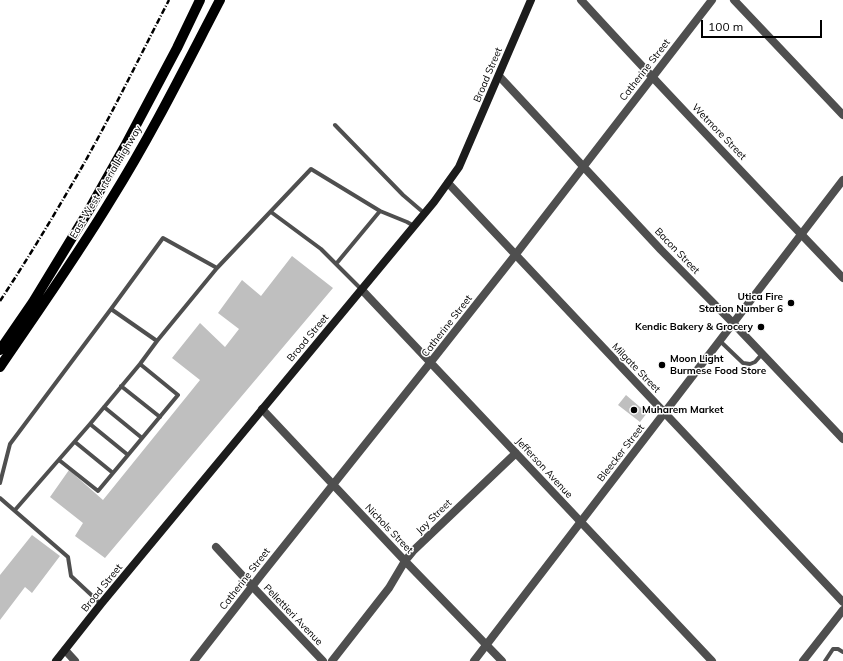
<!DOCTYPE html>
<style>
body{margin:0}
#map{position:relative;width:843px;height:661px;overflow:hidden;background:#fff;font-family:Mulish,sans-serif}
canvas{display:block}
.scale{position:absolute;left:701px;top:20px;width:121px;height:18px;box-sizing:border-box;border:2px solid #000;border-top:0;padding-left:5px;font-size:12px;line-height:14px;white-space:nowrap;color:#000;-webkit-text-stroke:3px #fff;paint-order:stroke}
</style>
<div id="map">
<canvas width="843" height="661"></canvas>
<div class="scale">100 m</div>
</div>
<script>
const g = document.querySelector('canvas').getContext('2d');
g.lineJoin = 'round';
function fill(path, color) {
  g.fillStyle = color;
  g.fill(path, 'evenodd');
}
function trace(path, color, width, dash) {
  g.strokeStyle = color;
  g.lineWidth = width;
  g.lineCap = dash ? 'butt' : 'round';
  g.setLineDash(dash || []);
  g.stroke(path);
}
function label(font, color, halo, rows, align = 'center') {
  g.font = font + ' Mulish,sans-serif';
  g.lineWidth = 3;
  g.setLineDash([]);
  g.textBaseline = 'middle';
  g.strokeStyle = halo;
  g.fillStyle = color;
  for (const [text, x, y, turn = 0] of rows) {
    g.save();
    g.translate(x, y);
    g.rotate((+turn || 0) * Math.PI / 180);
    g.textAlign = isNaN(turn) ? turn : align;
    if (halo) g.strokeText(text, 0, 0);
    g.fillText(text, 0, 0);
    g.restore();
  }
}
const building = new Path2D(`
 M292,256L333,288L105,558L75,536L83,523L50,497L69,470L103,500L200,380L172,358L200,323L225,347L239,329L218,313L242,280L261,296Z
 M626,395L647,413L640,422L618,405Z
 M32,535L60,556L32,593L25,587L0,620V575Z`);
const service = new Path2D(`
 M335,125L403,195L424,213
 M271,212L321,249L361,289
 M336,264L380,211L407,222L414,226
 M111,309L157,341
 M720,341L743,363L750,364L755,362L762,354
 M121,386L160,417
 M104,407L142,438
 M90,424L128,455
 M75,442L113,473L178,395L140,364
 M59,460L98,491L113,473
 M0,483L10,444L111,309L163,238L217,268
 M0,498L68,557L71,576L101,604
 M15,510L90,424L140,364L157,341L217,268L311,169L380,211
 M825,661L833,649H838L843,652`);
const minor = new Path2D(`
 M581,0C667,94 755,186 843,278
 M734,0L843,115
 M499,76L661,250L733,323L843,439
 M448,183L843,602
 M362,290L712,661
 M262,409L405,561L502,661
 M216,547L252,586L323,661
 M65,650L75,661
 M194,661L261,575L430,363L516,254L712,0
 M332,661L389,588L405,561L414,550L516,453
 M803,661L843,610`);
const tertiary = new Path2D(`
 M474,661L843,180`);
const secondary = new Path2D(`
 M56,661L101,604L434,202L459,167L531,0`);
const primary = new Path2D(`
 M0,350L33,302L89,210L125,146L177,48L200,0
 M0,367C38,311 77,256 112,198C152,134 185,67 220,0`);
const rail = new Path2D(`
 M0,301C29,257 56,212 82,167C113,112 140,56 169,0`);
const markers = [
 [791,303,4,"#000"],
 [761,327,4,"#000"],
 [662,365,4,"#000"],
 [634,410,4,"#000"]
];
const streetNames = [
 ["Catherine Street",645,70,-52],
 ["Broad Street",488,75,-67],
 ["Wetmore Street",719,132,46],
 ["East-West Arterial Highway",106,182,-59],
 ["Bacon Street",677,251,46],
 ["Catherine Street",447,326,-52],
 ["Broad Street",308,338,-50],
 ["Milgate Street",636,368,46],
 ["Bleecker Street",621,453,-52],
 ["Jefferson Avenue",544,468,47],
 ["Jay Street",434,517,-44],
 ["Nichols Street",389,529,46],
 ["Catherine Street",245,579,-52],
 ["Broad Street",102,588,-51],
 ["Pellettieri Avenue",293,615,46]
];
const poiNames = [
 ["Utica Fire",783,297],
 ["Station Number 6",783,309],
 ["Kendic Bakery & Grocery",753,327],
 ["Moon Light",670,359,"left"],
 ["Burmese Food Store",670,371,"left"],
 ["Muharem Market",642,410,"left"]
];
fill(building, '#bfbfbf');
trace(service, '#4f4f4f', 4);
trace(minor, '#4f4f4f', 8);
trace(tertiary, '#4f4f4f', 8);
trace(secondary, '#1c1c1c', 8);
trace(primary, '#000', 10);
trace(rail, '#000', 2.5, [6, 2, 1, 2]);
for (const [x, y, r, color] of markers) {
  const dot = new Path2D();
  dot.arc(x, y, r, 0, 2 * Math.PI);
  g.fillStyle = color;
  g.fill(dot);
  trace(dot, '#fff', 1.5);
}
label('10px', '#000', '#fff', streetNames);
label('bold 10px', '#000', '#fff', poiNames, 'right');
</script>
